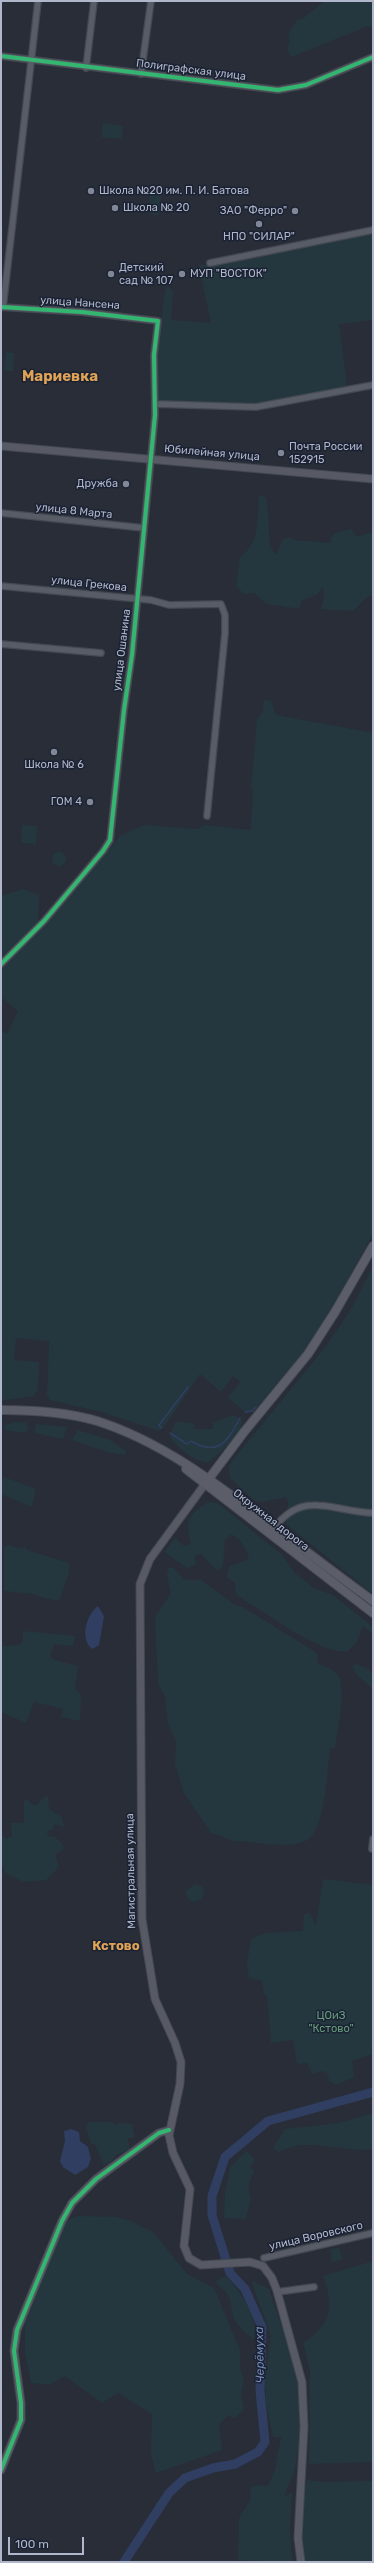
<!DOCTYPE html>
<meta charset="utf-8">
<style>
body{margin:0}
#map{position:relative;width:374px;height:2563px;overflow:hidden;background:#282d38;font-family:Rubik,sans-serif}
canvas{display:block}
.frame{position:absolute;inset:0;border:2px solid #b1b7ca;pointer-events:none}
.scale{position:absolute;left:8px;top:2537px;width:76px;height:18px;box-sizing:border-box;border:2px solid #b1b7ca;border-top:0;padding-left:5px;font-size:12px;line-height:14px;white-space:nowrap;color:#b1b7ca;-webkit-text-stroke:3px #1a2234;paint-order:stroke}
</style>
<div id="map">
<canvas width="374" height="2563"></canvas>
<div class="frame"></div>
<div class="scale">100 m</div>
</div>
<script>
const g = document.querySelector('canvas').getContext('2d');
g.lineJoin = 'round';
function fill(path, color) {
  g.fillStyle = color;
  g.fill(path, 'evenodd');
}
function trace(path, color, width, dash) {
  g.strokeStyle = color;
  g.lineWidth = width;
  g.lineCap = dash ? 'butt' : 'round';
  g.setLineDash(dash || []);
  g.stroke(path);
}
function label(font, color, halo, rows, align = 'center') {
  g.font = font + ' Rubik,sans-serif';
  g.lineWidth = 3;
  g.setLineDash([]);
  g.textBaseline = 'middle';
  g.strokeStyle = halo;
  g.fillStyle = color;
  for (const [text, x, y, turn = 0] of rows) {
    g.save();
    g.translate(x, y);
    g.rotate((+turn || 0) * Math.PI / 180);
    g.textAlign = isNaN(turn) ? turn : align;
    if (halo) g.strokeText(text, 0, 0);
    g.fillText(text, 0, 0);
    g.restore();
  }
}
const green = new Path2D(`
 M325,1H373V28L368,26L291,57L287,48L290,42L288,34L297,20L302,19Z
 M103,123L123,126L122,139L101,137Z
 M150,194L161,195L159,215L149,214Z
 M373,231V320L339,324L347,386L256,405L158,402L157,355L165,290L168,286L173,292L171,320L211,323L199,265H211Z
 M6,352L14,353L13,371H4Z
 M259,495L265,497L267,500L270,546L276,555L283,539L291,537L294,540L331,543V537L336,533L352,529L356,537L373,532V595L367,597L353,611L321,609L324,599L323,587L317,595L301,601L300,609L267,604L254,593L244,594L236,586L240,557C261,542 257,518 259,495Z
 M264,700L271,701L276,715L373,733V1234L331,1309L304,1351L253,1412H245L228,1398L240,1382L233,1376L221,1392L200,1374L164,1427L159,1431L102,1412L50,1400L47,1396L49,1341L16,1338L14,1360L39,1362L38,1390L33,1396L1,1401V1030L7,1034L18,1011L1,997V968L50,919L121,835L144,825L197,829L205,825L251,830L253,789H251C252,765 256,742 257,719L263,711Z
 M22,825L37,826L36,844L21,843Z
 M52 859a7 7 0 1 1 14 0a7 7 0 1 1-14 0Z
 M23,889L39,895L38,922L1,957V896Z
 M373,1266V1594L286,1524L288,1502L286,1497L262,1502L254,1500L230,1478L229,1465L326,1346L350,1311Z
 M232,1415L242,1419C246,1428 217,1458 208,1462C196,1463 176,1447 170,1437L175,1422L194,1423V1429H213V1423Z
 M15,1422L27,1423L28,1430L24,1433L5,1430V1425Z
 M36,1424L67,1427L63,1439L35,1433Z
 M78,1430L110,1440L126,1451L124,1455L107,1452L72,1440Z
 M4,1477L36,1489L32,1505L29,1506L1,1494V1483Z
 M210,1502L219,1504L281,1554L295,1573L314,1588L333,1595L373,1627V1634L363,1626L356,1643L347,1652C315,1651 275,1618 247,1602L236,1594L235,1583L227,1577L229,1566L246,1561L249,1555L239,1539L231,1534L225,1540L223,1567L216,1570L201,1554L195,1556L196,1565L187,1568L164,1552L175,1538L184,1546L191,1544C185,1522 188,1512 210,1502Z
 M7,1545L23,1549L24,1546L27,1550L69,1563V1573L59,1601L36,1596L33,1594L4,1591V1548Z
 M173,1567L184,1580H201L237,1606L243,1607L317,1653L318,1663C324,1666 332,1669 337,1674C348,1684 337,1733 335,1748L330,1749C327,1769 326,1836 303,1842C283,1848 256,1842 236,1841C227,1840 221,1834 212,1834L184,1793L175,1764L176,1741L168,1724L165,1696L158,1684L155,1617L171,1593L167,1575L168,1568Z
 M23,1631L75,1636L73,1646L54,1644L50,1656L54,1660L78,1666L75,1689L81,1694L80,1721L61,1717L63,1709L34,1702L26,1723L1,1712V1646L19,1645L23,1642Z
 M355,1664C373,1670 373,1670 373,1689L359,1677L352,1667Z
 M44,1797H48L49,1809L62,1817V1822L65,1824L64,1827L55,1824L52,1830L47,1831L48,1836L55,1837L62,1843L63,1850L55,1854L59,1867L46,1880L23,1882L4,1872V1867L1,1866V1835L7,1839L12,1836L11,1823H24V1799L28,1800L33,1805H37Z
 M323,1879L373,1885V2054L352,2061L354,2077L337,2085L329,2081L328,2074L323,2071L312,2074L307,2063L297,2064L293,2040L271,2043L267,1995H264L262,1981L249,1978L247,1963L251,1939L265,1933L303,1931L304,1914L310,1913L316,1926Z
 M196,1884L202,1887L204,1893L202,1899L194,1902L188,1899L185,1891Z
 M373,2113V2149C342,2153 307,2136 279,2152L273,2148L285,2129L339,2123Z
 M89,2122H113L114,2125L123,2123L132,2124L135,2137L128,2139L130,2149L115,2156L112,2161L104,2165L95,2144H91L86,2127Z
 M247,2151L255,2160L250,2167L254,2171C250,2180 246,2189 251,2198L246,2219L224,2218L225,2194L230,2167Z
 M78,2216L115,2217L131,2221L154,2233L187,2274L214,2288L240,2350V2369L244,2380L241,2394L244,2409L235,2418L228,2415L219,2425L222,2450L156,2473L151,2454L152,2414L118,2393L102,2403L65,2376L49,2385L31,2383L25,2352V2324L64,2226L68,2220Z
 M339,2248L343,2259L331,2262V2249Z
 M373,2261V2462L309,2464L310,2370L303,2343C331,2324 335,2307 323,2276Z
 M225,2276C241,2291 259,2318 254,2340C249,2335 239,2328 236,2322C227,2307 237,2296 218,2286L216,2281Z
 M251,2280L269,2289C275,2311 285,2331 291,2353C301,2388 303,2431 295,2468C293,2477 287,2486 285,2496L292,2493L290,2526L292,2562L238,2560L239,2518L251,2499L250,2488L258,2485L268,2486L275,2470L281,2437H273L266,2403L265,2381L271,2336Z
 M307,2480L322,2482L373,2481V2562H305C300,2534 301,2508 307,2480Z`);
const water = new Path2D(`
 M98,1606L104,1616L99,1645L92,1649C79,1638 87,1614 98,1606Z
 M71,2129L79,2132L80,2141L88,2147L91,2159L88,2167L75,2175L63,2167L60,2161L65,2141L64,2131Z`);
const stream = new Path2D(`
 M245,1412L252,1411L256,1407
 M161,1428L159,1425L188,1387
 M170,1433L187,1444L191,1441C218,1457 227,1442 240,1418`);
const river = new Path2D(`
 M124,2562L169,2493L185,2478L213,2468L235,2464L258,2452L265,2442L260,2391L262,2327L245,2289L230,2273L212,2215V2196L225,2157L268,2121L373,2092`);
const street = new Path2D(`
 M1,56L278,90L306,85L373,57
 M86,68L94,1
 M141,74L151,1
 M210,263L373,230
 M1,307L82,312L158,321L154,355L155,415L132,655L124,710L110,840L103,851L44,921L1,964
 M3,307L38,1
 M156,404L256,407L373,385
 M1,513L144,528
 M1,586L151,600L169,605L221,604L225,615V633L207,816
 M1,644L101,653
 M275,1527C304,1489 334,1512 373,1513
 M372,1849L373,1839
 M264,2258L373,2233
 M277,2292L314,2287`);
const secondary = new Path2D(`
 M1,446L373,479
 M205,1484L150,1559L140,1584L142,1919L155,1999L175,2043L181,2062L180,2084L169,2135L173,2153L190,2189L184,2246L189,2258L201,2265L250,2262L263,2266L272,2278L277,2291L302,2382L304,2427L298,2538L301,2562
 M1,2470L21,2420V2403L14,2351L17,2330L62,2221L72,2203L96,2179L159,2133L169,2130`);
const primary = new Path2D(`
 M1,1410C33,1410 66,1412 97,1421C160,1441 214,1482 266,1521C302,1548 337,1575 373,1601
 M186,1469L373,1613
 M205,1484L244,1432L308,1354L335,1312L373,1246`);
const cycleway = new Path2D(`
 M1,56L278,90L306,85L373,57
 M1,307L82,312L158,321L154,355L155,415L132,655L124,710L110,840L103,851L44,921L1,964
 M1,2470L21,2420V2403L14,2351L17,2330L62,2221L72,2203L96,2179L159,2133L169,2130`);
const markers = [
 [91,191,4,"#818797"],
 [115,208,4,"#818797"],
 [295,211,4,"#818797"],
 [259,224,4,"#818797"],
 [111,274,4,"#818797"],
 [182,274,4,"#818797"],
 [281,453,4,"#818797"],
 [126,484,4,"#818797"],
 [54,752,4,"#818797"],
 [90,802,4,"#818797"]
];
const streetNames = [
 ["Полиграфская улица",191,70,7],
 ["улица Нансена",80,303,4],
 ["Юбилейная улица",212,453,5],
 ["улица 8 Марта",74,511,6],
 ["улица Грекова",89,584,6],
 ["улица Ошанина",122,650,-83],
 ["Окружная дорога",271,1520,38],
 ["Магистральная улица",131,1871,-91],
 ["улица Воровского",316,2236,-13]
];
const poiNames = [
 ["Школа №20 им. П. И. Батова",99,191],
 ["Школа № 20",123,208],
 ["ЗАО \"Ферро\"",287,211,"right"],
 ["НПО \"СИЛАР\"",259,237,"center"],
 ["Детский",119,268],
 ["сад № 107",119,281],
 ["МУП \"ВОСТОК\"",190,274],
 ["Почта России",289,447],
 ["152915",289,460],
 ["Дружба",118,484,"right"],
 ["Школа № 6",54,765,"center"],
 ["ГОМ 4",82,802,"right"]
];
const parkNames = [
 ["ЦОиЗ",331,2016],
 ["\"Кстово\"",331,2029]
];
const waterNames = [
 ["Черёмуха",260,2355,-91]
];
const quarterNames = [
 ["Кстово",116,1946]
];
const districtNames = [
 ["Мариевка",60,377]
];
fill(green, '#24373f');
fill(water, '#303e62');
trace(stream, '#303e62', 1.5);
trace(river, '#303e62', 9);
trace(street, '#444851', 8);
trace(secondary, '#444851', 9);
trace(primary, '#454a55', 10);
trace(street, '#585c66', 5.5);
trace(secondary, '#575a64', 7);
trace(primary, '#5b5e68', 8);
trace(cycleway, '#33b770', 4);
for (const [x, y, r, color] of markers) {
  const dot = new Path2D();
  dot.arc(x, y, r, 0, 2 * Math.PI);
  g.fillStyle = color;
  g.fill(dot);
  trace(dot, '#1a2234', 1.5);
}
label('11px', '#b1b7ca', '#1a2234', streetNames);
label('11px', '#b1b7ca', '#1a2234', poiNames, 'left');
label('11px', '#659e79', '#1a2234', parkNames);
label('italic 12px', '#7589b5', '#1a2234', waterNames);
label('bold 13px', '#e0a356', '#1a2234', quarterNames);
label('bold 15px', '#e0a356', '#1a2234', districtNames);
</script>
